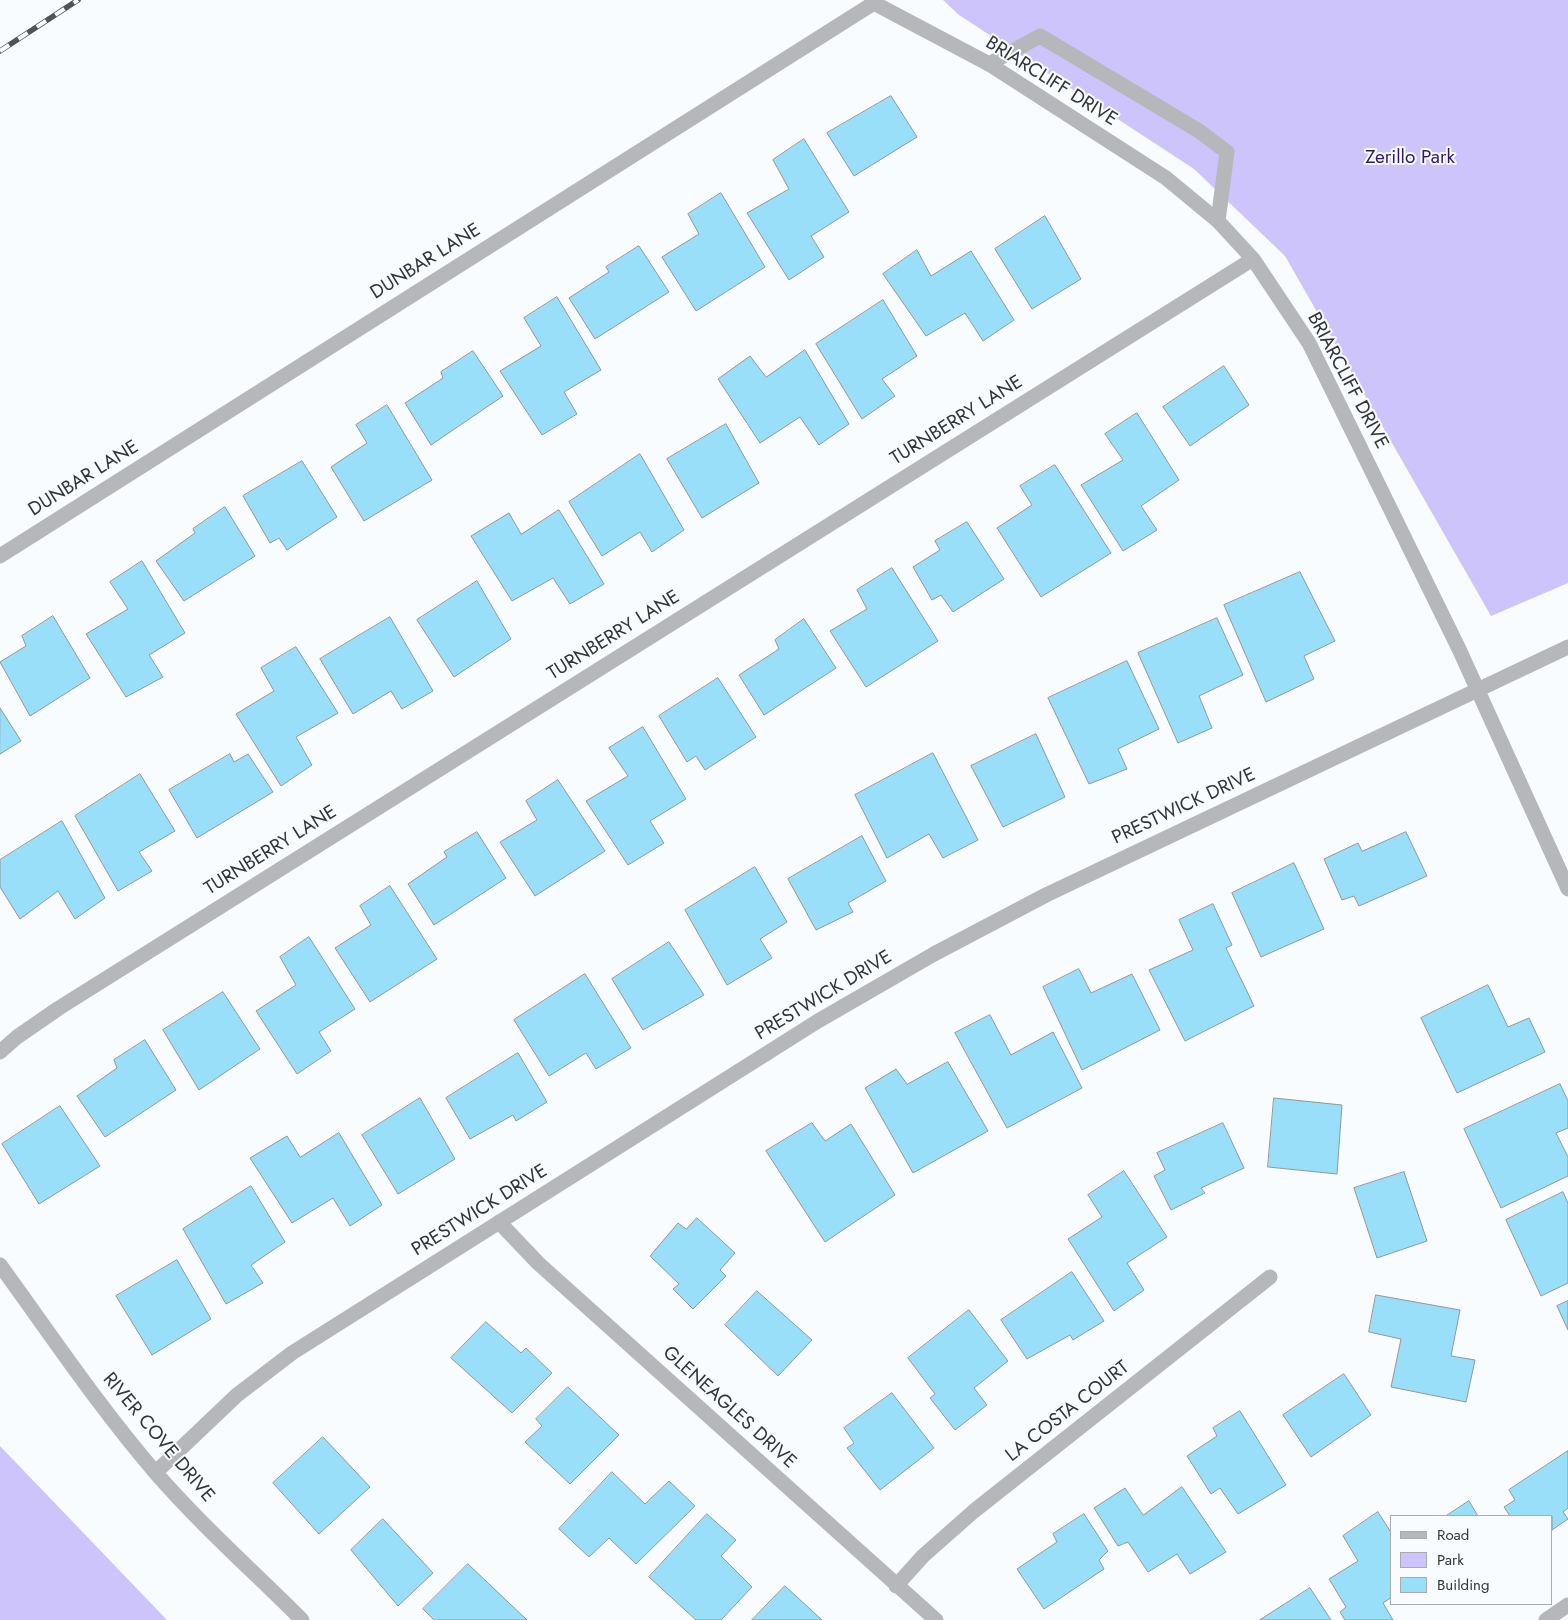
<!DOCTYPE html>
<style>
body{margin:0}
#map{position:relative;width:1568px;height:1620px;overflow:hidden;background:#f8fcff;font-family:Jost,sans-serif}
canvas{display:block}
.legend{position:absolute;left:1390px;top:1515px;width:162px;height:90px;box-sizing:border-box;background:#f8fcff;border:1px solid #a9acaf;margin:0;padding:6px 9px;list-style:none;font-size:15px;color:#323436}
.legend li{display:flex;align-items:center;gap:10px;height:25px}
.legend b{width:25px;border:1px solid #a9acaf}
</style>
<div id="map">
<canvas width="1568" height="1620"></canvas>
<ul class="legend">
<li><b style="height:6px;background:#b6b7ba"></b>Road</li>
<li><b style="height:14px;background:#cdc4fb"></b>Park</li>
<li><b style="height:14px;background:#9adff9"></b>Building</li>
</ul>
</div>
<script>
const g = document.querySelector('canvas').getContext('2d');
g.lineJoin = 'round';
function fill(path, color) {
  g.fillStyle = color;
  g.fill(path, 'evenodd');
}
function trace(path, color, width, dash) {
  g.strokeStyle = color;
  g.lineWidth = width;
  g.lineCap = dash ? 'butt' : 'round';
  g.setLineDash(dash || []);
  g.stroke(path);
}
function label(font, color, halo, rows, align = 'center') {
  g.font = font + ' Jost,sans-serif';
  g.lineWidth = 4;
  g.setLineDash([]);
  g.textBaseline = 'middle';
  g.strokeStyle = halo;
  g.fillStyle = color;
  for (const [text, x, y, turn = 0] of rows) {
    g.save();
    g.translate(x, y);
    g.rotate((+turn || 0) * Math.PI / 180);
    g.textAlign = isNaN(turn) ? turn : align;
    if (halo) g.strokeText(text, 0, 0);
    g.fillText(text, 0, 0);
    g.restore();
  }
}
const green = new Path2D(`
 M943,0H1568V583L1491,616L1285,256L1194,169L959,15Z
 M0,1446L167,1620H0Z`);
const building = new Path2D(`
 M891,96L917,137L854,176L827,133Z
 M804,139L849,212L811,236L824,257L789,280L747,213L789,189L773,160Z
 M721,193L765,267L696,311L662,257L699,234L688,214Z
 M1045,216L1081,279L1032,309L995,249Z
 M639,246L669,292L595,339L569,298L609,272L606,267Z
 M917,250L931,276L971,251L1014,320L983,341L965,313L926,336L883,274Z
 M557,297L601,370L564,392L577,414L542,435L500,371L541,346L524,318Z
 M883,300L917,356L882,379L895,396L862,419L816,344Z
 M805,350L849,424L819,445L800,417L760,443L718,379L750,356L766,377Z
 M473,351L503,396L431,445L405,403L443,378L441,372Z
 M1224,366L1249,405L1190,446L1163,407Z
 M387,405L432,480L364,521L331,467L367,443L356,425Z
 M1137,413L1179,480L1141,506L1157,530L1123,551L1081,485L1123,460L1105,434Z
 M726,424L759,483L702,518L667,459Z
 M640,454L684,530L652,552L640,532L602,556L569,502Z
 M302,461L337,517L287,550L279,538L270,543L243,496Z
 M1055,465L1111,553L1041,597L997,528L1032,505L1020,486Z
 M225,507L255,556L184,601L156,561L195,533L193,529Z
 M559,510L604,584L570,604L553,578L512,601L471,536L509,513L521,534Z
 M967,522L1004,579L953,612L941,595L932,600L913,567L940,550L935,541Z
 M142,561L185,633L149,655L163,677L126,697L86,634L128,609L110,582Z
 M892,568L938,641L866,687L830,631L867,609L857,590Z
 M1300,572L1335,641L1304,656L1314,679L1266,702L1224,605Z
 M477,581L511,639L454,677L417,620Z
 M53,616L90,678L30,716L0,662L26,646L22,636Z
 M390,617L433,691L402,709L391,691L353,714L320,659Z
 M1217,618L1243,675L1199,696L1212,728L1178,743L1138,653Z
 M804,619L836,668L764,715L739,675L779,649L775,640Z
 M296,647L338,713L296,737L312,765L281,786L236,714L274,691L261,668Z
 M1127,661L1159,729L1118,749L1127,769L1089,784L1048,698Z
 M718,678L756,737L705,770L696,756L687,762L659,716Z
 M0,708L21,741L0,754Z
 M643,727L686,799L650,821L664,843L628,865L586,801L628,776L609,748Z
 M1036,734L1065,797L1003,827L971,766Z
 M933,753L978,840L943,858L929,834L887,858L855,795Z
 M230,754L234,762L248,754L273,792L197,838L169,790Z
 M140,774L175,831L139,852L152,871L118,891L75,816Z
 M558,780L605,851L535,896L500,842L537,820L526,801Z
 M62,821L105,898L75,919L58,891L20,919L0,887V860Z
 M477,832L506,878L434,925L408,884L447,857L444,852Z
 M1406,832L1427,876L1359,906L1354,896L1342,900L1324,859L1358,843L1362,851Z
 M862,836L886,881L848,903L853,912L816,930L788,879Z
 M1294,863L1324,929L1261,957L1232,893Z
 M755,867L787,922L760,939L772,958L727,985L685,910Z
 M390,886L437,959L370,1002L335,948L371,925L360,906Z
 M1213,904L1232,945L1226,948L1254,1006L1185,1041L1149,970L1193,950L1179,920Z
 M309,937L355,1009L319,1032L331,1051L297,1074L256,1011L296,985L280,957Z
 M669,942L704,995L643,1030L612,979Z
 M1079,969L1091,993L1132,974L1160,1030L1082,1070L1043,987Z
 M585,974L631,1048L596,1069L586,1053L549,1076L514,1020Z
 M1488,985L1508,1027L1529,1018L1545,1052L1457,1093L1421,1018Z
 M223,992L260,1049L199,1090L163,1030Z
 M990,1015L1011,1055L1053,1032L1082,1088L1007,1128L955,1033Z
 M145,1040L176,1090L105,1137L77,1096L117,1068L114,1060Z
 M518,1053L547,1102L516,1121L513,1115L470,1139L446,1098Z
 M948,1062L988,1131L913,1173L865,1088L896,1069L907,1084Z
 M1560,1084L1568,1101V1128L1556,1133L1568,1157V1176L1501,1208L1464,1129Z
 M420,1098L455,1159L398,1194L362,1135Z
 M1274,1098L1342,1105L1337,1174L1268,1167Z
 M60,1106L100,1166L39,1204L2,1144Z
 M812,1123L825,1141L851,1124L895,1195L825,1242L766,1151Z
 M1223,1123L1244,1168L1201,1188L1205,1193L1171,1210L1154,1176L1165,1170L1157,1153Z
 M339,1133L382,1205L350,1226L333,1198L292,1223L250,1158L287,1136L300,1157Z
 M1124,1171L1167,1237L1127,1263L1144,1290L1114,1311L1068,1239L1102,1217L1088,1195Z
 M1404,1172L1427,1241L1377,1258L1354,1188Z
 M251,1186L285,1242L251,1265L263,1283L226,1304L183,1229Z
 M1563,1192L1568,1203V1283L1541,1296L1506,1220Z
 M697,1218L735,1253L720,1270L726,1276L693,1309L673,1289L679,1284L650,1256L678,1223L686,1229Z
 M177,1260L211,1319L152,1355L116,1296Z
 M1072,1272L1104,1321L1073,1340L1070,1335L1027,1359L1001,1320Z
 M757,1291L812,1340L778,1376L725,1325Z
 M1376,1295L1460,1310L1451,1356L1475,1360L1466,1402L1391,1387L1401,1339L1369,1332Z
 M1568,1301V1330L1557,1306Z
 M969,1310L1008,1361L974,1388L987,1405L955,1430L930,1398L935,1394L908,1358Z
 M486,1322L521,1353L526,1348L552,1373L512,1413L451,1358Z
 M1344,1374L1371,1415L1311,1457L1283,1415Z
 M568,1387L619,1435L570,1484L525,1442L542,1426L536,1419Z
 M892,1393L934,1448L880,1490L847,1448L854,1443L844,1428Z
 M1240,1411L1286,1485L1238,1514L1220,1488L1211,1494L1187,1456L1217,1436L1213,1428Z
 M323,1437L370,1487L319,1534L273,1483Z
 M1568,1451V1508L1563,1512L1568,1519L1552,1530V1516H1510L1504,1507L1515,1500L1509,1490Z
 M612,1472L645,1504L669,1481L695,1506L636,1564L609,1538L589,1557L559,1529Z
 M1182,1487L1226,1552L1190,1574L1177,1554L1148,1572L1128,1542L1118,1546L1094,1508L1125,1488L1143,1515Z
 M1469,1501L1478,1516H1446Z
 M1378,1512L1392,1534V1597L1383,1603L1393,1620H1345L1340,1612L1346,1607L1329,1579L1358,1561L1343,1536Z
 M707,1514L736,1540L721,1556L752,1587L721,1620H696L649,1577Z
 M1084,1514L1108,1551L1099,1560L1104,1569L1044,1609L1017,1569L1057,1542L1053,1534Z
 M383,1519L433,1573L398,1606L351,1550Z
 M468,1564L527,1620H434L423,1609Z
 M785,1586L822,1620H752Z
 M1310,1588L1331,1620H1260Z`);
const service = new Path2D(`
 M989,64L1040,36L1199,131L1227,152L1218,221`);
const minor = new Path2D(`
 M0,556L874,3L989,64L1166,178L1218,221L1253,259L1309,343L1459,649L1568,889
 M0,1052L17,1037L59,1008L1253,259
 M499,1222L538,1263L936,1620
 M0,1265C51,1335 99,1407 155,1472C201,1525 253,1571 302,1620
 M156,1472L237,1395L292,1353L818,1021L934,954L1046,895L1568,647
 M896,1586L923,1556L974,1511L1270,1277
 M1546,1620L1568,1605`);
const rail = new Path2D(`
 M0,51L78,0`);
const streetNames = [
 ["BRIARCLIFF DRIVE",1051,82,32],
 ["DUNBAR LANE",426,262,-32],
 ["BRIARCLIFF DRIVE",1347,381,62],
 ["TURNBERRY LANE",957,421,-32],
 ["DUNBAR LANE",84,479,-32],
 ["TURNBERRY LANE",614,636,-32],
 ["PRESTWICK DRIVE",1184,807,-25],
 ["TURNBERRY LANE",271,851,-32],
 ["PRESTWICK DRIVE",824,996,-31],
 ["PRESTWICK DRIVE",480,1211,-32],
 ["GLENEAGLES DRIVE",729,1408,42],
 ["LA COSTA COURT",1068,1412,-38],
 ["RIVER COVE DRIVE",158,1438,50]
];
const parkNames = [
 ["Zerillo Park",1410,158]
];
fill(green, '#cdc4fb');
fill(building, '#9adff9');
trace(building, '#909799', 1);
trace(service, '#b6b7ba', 15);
trace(minor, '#b6b7ba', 15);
trace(rail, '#515456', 5.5);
trace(rail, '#f8fcff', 4, [11]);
label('19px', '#323436', '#f8fcff', streetNames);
label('19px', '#311664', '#f8fcff', parkNames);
</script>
